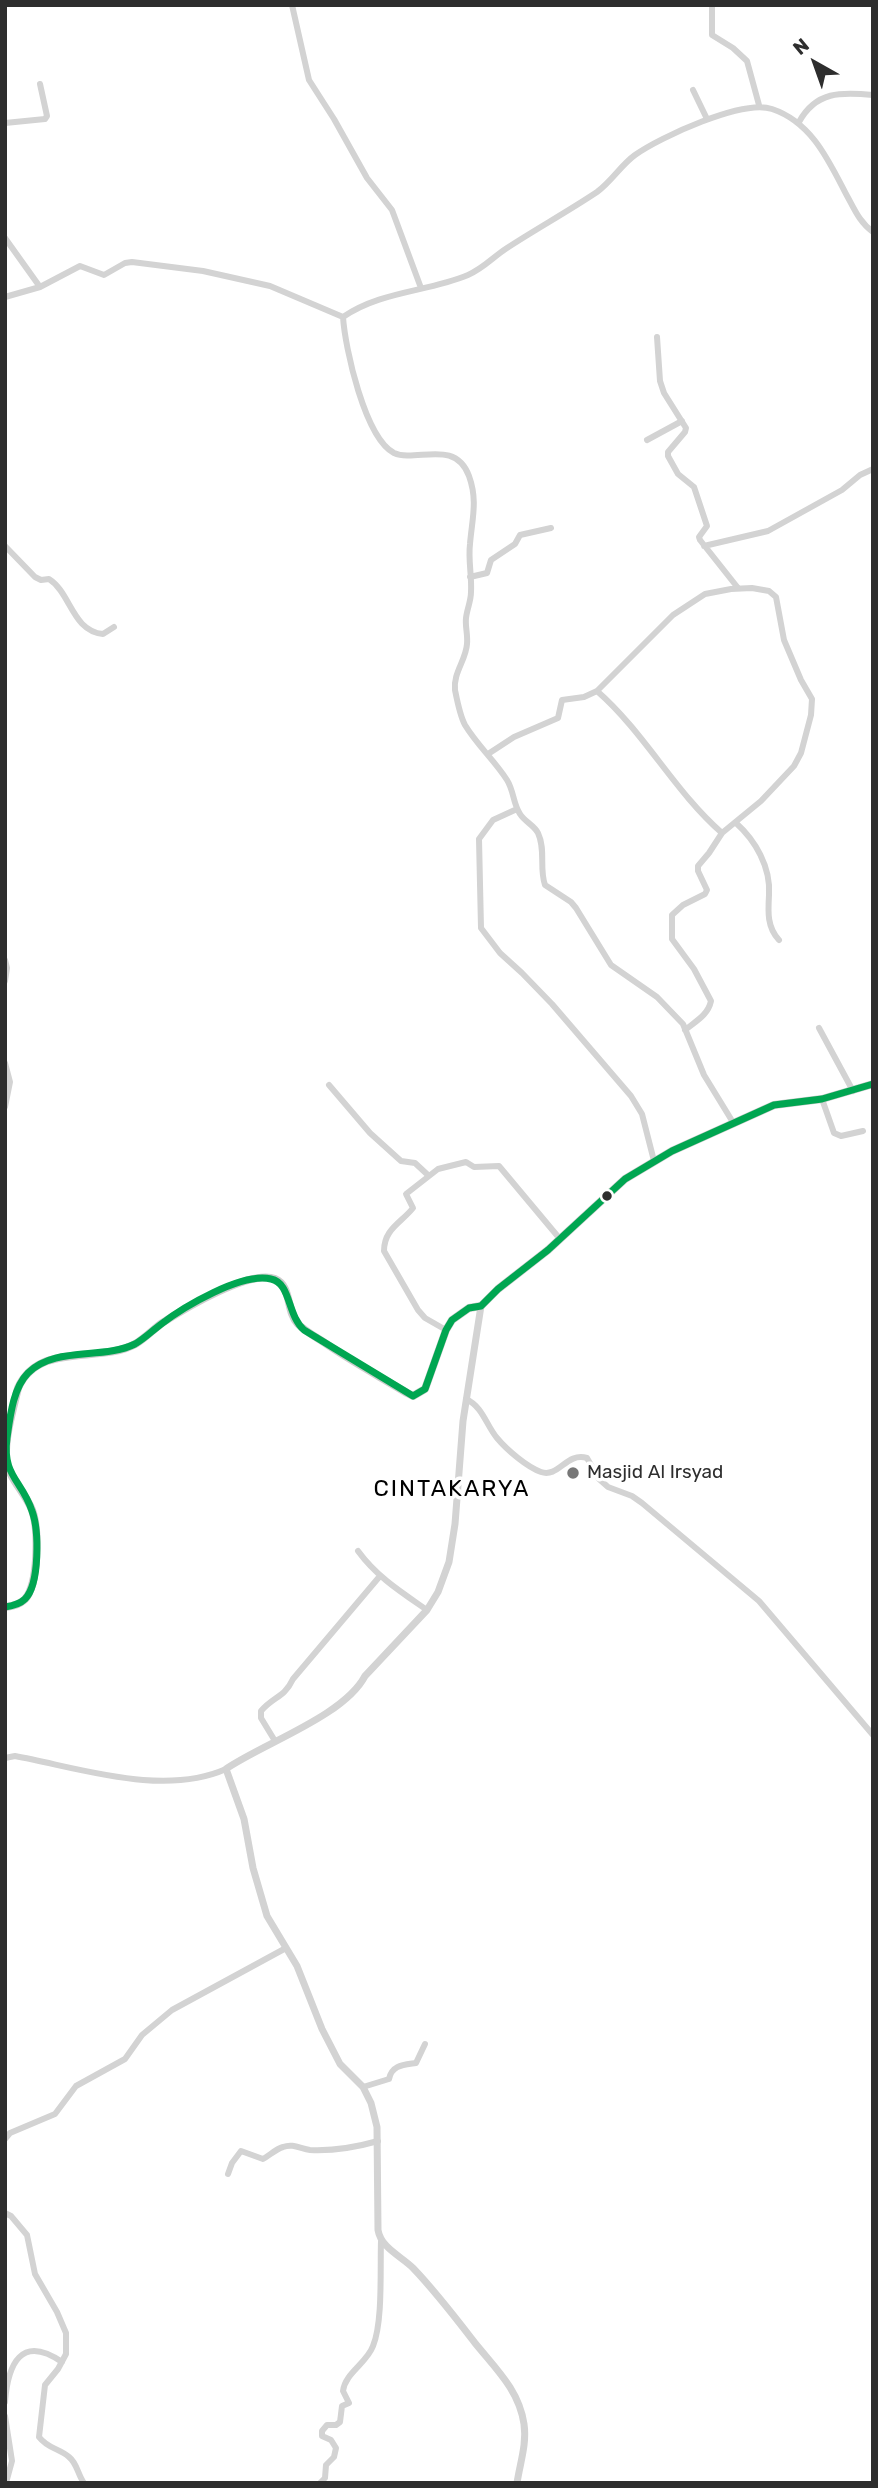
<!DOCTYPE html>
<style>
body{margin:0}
#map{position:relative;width:878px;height:2488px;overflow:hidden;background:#fff;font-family:Rubik,sans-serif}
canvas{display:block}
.frame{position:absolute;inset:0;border:7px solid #2e2e2e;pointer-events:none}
.north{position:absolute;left:780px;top:28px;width:70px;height:70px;-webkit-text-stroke:5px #fff;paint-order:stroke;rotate:320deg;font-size:19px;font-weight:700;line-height:28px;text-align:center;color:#2e2e2e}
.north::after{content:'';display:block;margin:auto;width:24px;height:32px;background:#2e2e2e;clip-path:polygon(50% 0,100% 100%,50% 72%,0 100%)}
</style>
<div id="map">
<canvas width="878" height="2488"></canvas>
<div class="frame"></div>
<div class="north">N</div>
</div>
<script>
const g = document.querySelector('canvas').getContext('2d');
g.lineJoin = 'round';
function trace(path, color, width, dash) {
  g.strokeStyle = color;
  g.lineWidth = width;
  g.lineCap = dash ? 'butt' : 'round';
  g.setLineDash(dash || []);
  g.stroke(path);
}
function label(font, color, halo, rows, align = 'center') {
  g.font = font + ' Rubik,sans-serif';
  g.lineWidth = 7;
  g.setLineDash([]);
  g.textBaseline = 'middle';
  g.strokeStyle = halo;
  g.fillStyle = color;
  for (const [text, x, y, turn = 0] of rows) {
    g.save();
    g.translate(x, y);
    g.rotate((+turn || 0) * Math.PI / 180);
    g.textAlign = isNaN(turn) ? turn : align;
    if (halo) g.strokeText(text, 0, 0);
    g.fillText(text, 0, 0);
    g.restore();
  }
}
const minor = new Path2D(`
 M292,5L309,80L334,119L367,178L392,210L421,288
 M712,5V35L733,48L747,61L759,105
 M693,90L707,119
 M799,122C816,91 841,92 873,95
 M5,123L45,119L47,116L40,84
 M5,238L40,287
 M5,297L40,287L80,266L104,275L125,263L132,262L203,271L270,286L343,317C381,291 427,292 468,275C484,268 493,257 507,248C536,229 567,212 597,192C612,181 621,165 635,155C660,137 743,99 772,109C811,122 828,159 846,194C854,208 859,222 873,232
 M343,317C345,348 365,438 394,453C416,463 455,438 469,476C478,501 472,519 470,544C468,560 472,576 471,592C471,601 467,609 466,618C465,626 468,635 467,644C466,660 453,673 455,690C457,700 460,716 465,725C477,745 495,761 507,780C514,791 513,804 520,814C525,822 534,825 538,833C546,850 539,868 545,885L571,902L576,908L611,965L657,997L683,1024L704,1075L734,1124
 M657,337L660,381L664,393L686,428L685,432L668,452V456L678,474L694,487L707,526L699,537L700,540L738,588
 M647,440L682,421
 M5,546L35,577L41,580L49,579C71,593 72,631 103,634L114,627
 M704,546L768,531L842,490L860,475L873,469
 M470,577L487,573L491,560L515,544L520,535L551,528
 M597,691C645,733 674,791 722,833
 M488,754L514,737L558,718L562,700L584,697L597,691L673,615L705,594L731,589L752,588L769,591L776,597L784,640L801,680L812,699L811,715L801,753L794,766L761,801L722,833L709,853L698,866V871L707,890L705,894L683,905L672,915V939L694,969L711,1001C708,1015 696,1021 685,1030
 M517,809L493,820L479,839L481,928L500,953L522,973L552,1004L631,1096L642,1114L654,1161
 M736,823C755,840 771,867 769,895C768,912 767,927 779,940
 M5,960L7,968L5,981
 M819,1028L853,1091
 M5,1063L10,1082L5,1107
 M329,1085L370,1133L401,1161L415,1163L429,1176
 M822,1099L834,1133L841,1136L863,1131
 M446,1330L425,1318L418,1310L384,1251C384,1229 401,1223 413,1208L406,1194L438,1169L466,1162L474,1167L499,1166L560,1239
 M466,1399C483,1407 486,1425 497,1438C507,1450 527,1467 541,1472C559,1478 566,1452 587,1458L599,1479L608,1487L632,1496L642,1503L759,1601L873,1735
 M358,1551C377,1577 401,1592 427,1610
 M275,1741L261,1718V1711C274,1696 284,1698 293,1679L380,1576
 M5,1758L15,1756C80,1768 163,1797 226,1769
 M363,2087L389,2079C392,2065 403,2065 416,2063L425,2044
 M5,2139L10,2133L55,2114L76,2086L125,2059L142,2035L172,2010L286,1948
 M228,2174L232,2163L241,2151L263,2159C270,2155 276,2149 283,2147C293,2143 301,2149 310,2150C332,2151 357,2147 378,2141
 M5,2213L11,2216L27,2235L35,2274L57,2312L66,2333V2354L58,2369L45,2385L39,2437C48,2449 59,2448 69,2457C77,2463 78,2475 84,2483
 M5,2402C8,2364 21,2334 62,2362
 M5,2416L12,2461L6,2483
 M320,2483L325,2478L326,2465L334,2457L336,2448L331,2440L322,2436V2431L327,2425H336L340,2422L342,2406L349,2403L343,2391C345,2373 367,2363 373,2346C383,2322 380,2269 381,2241`);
const tertiary = new Path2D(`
 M481,1306L463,1421L455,1524L449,1562L438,1592L427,1610L365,1676C344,1716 264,1743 226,1769L244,1819L253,1868L267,1916L297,1966L322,2029L340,2064L363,2087L371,2103L377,2127L378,2230C381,2248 401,2256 413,2268C436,2292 455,2317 475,2343C496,2369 519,2390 524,2424C527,2444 520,2463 517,2483`);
const secondary = new Path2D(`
 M5,1607C14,1606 24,1603 28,1595C38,1577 39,1529 32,1510C25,1492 7,1477 6,1457C5,1436 13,1409 18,1388C40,1340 100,1365 137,1343C146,1337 154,1329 162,1323C184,1309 250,1269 275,1279C292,1286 286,1312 298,1324C306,1332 316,1337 325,1343C351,1361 379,1376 407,1393L413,1396L425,1389L446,1330L452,1320L469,1308L481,1306L498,1289L548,1250L625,1179L672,1151L774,1105L822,1099L873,1084`);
const bus1 = new Path2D(`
 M5,1607C12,1606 20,1604 25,1599C40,1584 39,1530 32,1511C22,1480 2,1476 7,1438C10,1417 13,1388 28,1373C55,1346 102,1360 135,1344C144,1339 152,1331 160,1325C183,1307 242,1272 271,1279C291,1283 287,1315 304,1330L413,1396L425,1389L446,1330L452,1320L469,1308L481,1306L498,1289L548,1250L625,1179L672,1151L774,1105L822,1099L873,1084`);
const markers = [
 [607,1196,6,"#2e2e2e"],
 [573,1473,7,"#777"]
];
const poiNames = [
 ["Masjid Al Irsyad",587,1473]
];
const quarterNames = [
 ["CINTAKARYA",452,1489]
];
trace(minor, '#d3d3d3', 6);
trace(tertiary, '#d3d3d3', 7);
trace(secondary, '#ccc', 8);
trace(bus1, '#00a651', 7);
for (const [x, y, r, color] of markers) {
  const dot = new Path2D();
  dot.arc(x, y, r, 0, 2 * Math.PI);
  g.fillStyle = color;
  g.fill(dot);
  trace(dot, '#fff', 2.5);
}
label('19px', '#2e2e2e', '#fff', poiNames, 'left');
g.letterSpacing = '2px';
label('23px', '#000', '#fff', quarterNames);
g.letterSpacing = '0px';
</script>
